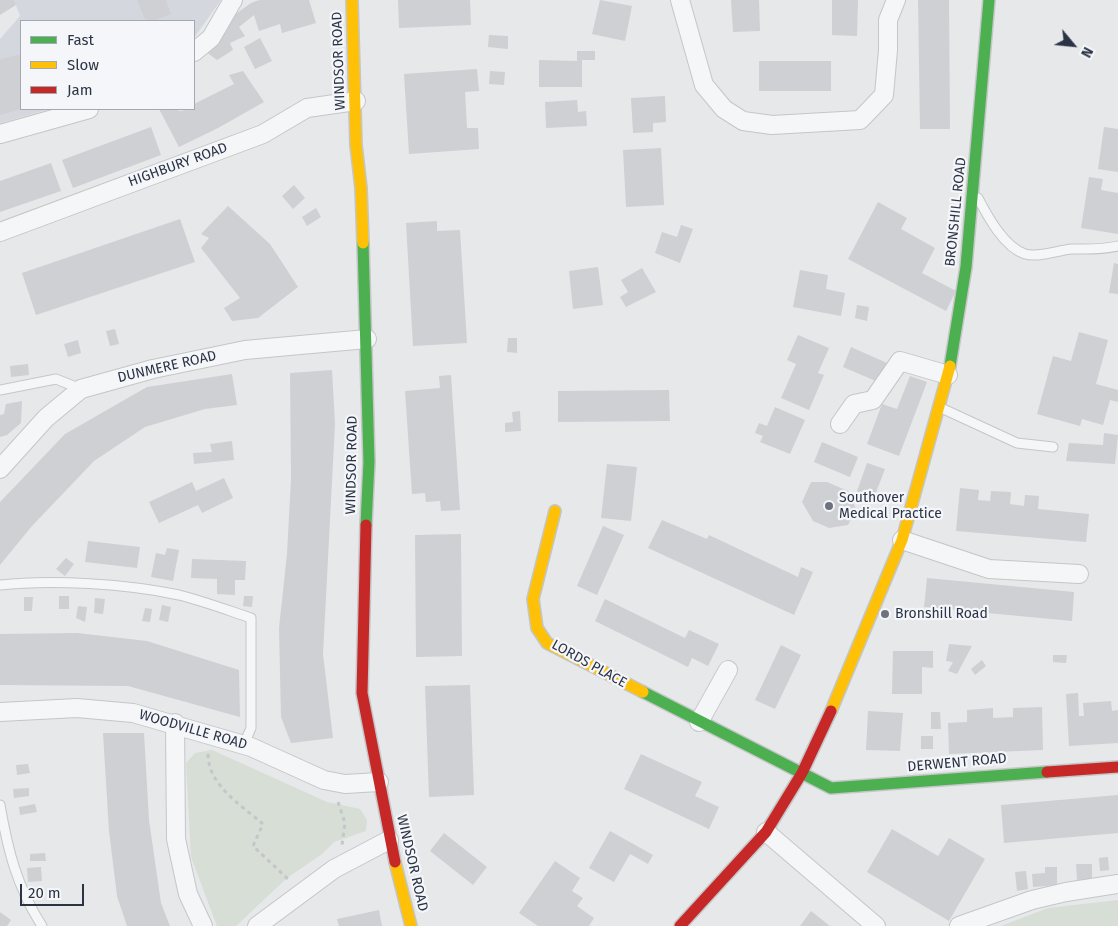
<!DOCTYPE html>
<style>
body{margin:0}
#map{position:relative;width:1118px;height:926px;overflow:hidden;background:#e6e8ea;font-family:"Fira Sans",sans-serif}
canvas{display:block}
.legend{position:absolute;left:20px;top:20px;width:175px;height:90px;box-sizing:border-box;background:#f4f6f9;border:1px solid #a4a8b1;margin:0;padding:6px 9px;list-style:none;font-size:15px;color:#2b3445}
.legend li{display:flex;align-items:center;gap:10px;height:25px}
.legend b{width:25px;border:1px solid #a4a8b1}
.north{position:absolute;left:1048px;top:20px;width:50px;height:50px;-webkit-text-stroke:4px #f4f6f9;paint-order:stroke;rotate:118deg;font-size:14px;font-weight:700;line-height:20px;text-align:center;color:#2b3445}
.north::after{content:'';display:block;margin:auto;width:18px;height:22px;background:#2b3445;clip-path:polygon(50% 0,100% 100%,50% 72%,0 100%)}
.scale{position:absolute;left:20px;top:884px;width:64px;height:22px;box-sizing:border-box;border:2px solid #2b3445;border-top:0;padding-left:6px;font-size:15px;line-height:18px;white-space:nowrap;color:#2b3445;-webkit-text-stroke:4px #f4f6f9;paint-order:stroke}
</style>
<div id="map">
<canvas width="1118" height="926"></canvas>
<ul class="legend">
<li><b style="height:6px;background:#4caf50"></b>Fast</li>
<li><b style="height:6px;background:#ffc107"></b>Slow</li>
<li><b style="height:6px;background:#c62828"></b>Jam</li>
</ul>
<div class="north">N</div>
<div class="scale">20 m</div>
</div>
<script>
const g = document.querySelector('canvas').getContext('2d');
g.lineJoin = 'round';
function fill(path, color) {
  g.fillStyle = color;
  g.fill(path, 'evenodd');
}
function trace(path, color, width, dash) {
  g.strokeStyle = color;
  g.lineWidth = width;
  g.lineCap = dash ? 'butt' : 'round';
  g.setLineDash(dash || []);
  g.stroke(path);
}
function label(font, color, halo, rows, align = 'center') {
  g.font = font + ' "Fira Sans",sans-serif';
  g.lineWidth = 4.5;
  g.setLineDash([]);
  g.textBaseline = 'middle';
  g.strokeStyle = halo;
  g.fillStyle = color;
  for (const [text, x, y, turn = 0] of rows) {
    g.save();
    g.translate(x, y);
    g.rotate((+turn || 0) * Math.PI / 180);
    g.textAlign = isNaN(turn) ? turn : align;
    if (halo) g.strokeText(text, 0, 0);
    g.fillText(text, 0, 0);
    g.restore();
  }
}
const built = new Path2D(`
 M14,0H221L194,38V21H21V109H50L0,123V39L20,16Z`);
const green = new Path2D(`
 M212,750L327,802L360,809L367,820L366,831L334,842L322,854L287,878L236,926H217L191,857L186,763L195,753Z
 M1118,900V926H1001L1048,908Z`);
const building = new Path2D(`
 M0,0H14L16,5L0,15Z
 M137,0H166L171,14L153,21H146Z
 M259,0H309L316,23L282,33L280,24L259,31L254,15L239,27L245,36L230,43L233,50L217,60L205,51L230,18L251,3Z
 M398,0H470L471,25L399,28Z
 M600,0L632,6L625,41L592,34Z
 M731,0H759L760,31L733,32Z
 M832,0H858L857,36L832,35Z
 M918,0H949L950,129H920Z
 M489,35L508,36V49L488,47Z
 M260,38L272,61L255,69L244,47Z
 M577,51H595V60H582V87H539V60L577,61Z
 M21,54V109L0,115V61L1,59Z
 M759,61H831V91H759Z
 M477,69L479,91L465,92L467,128H478L479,149L409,154L404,74Z
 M243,71L264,102L218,128L179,147L159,109H177L179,111L194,109V104L234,84L229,75Z
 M490,71L505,72L504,85L489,84Z
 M665,96L666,122L653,123V132L633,133L631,98Z
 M577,100L578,112L586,111L587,126L546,128L545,102Z
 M151,127L161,155L73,188L62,160Z
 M1104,127L1118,129V172L1098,169Z
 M661,148L664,205L626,207L623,150Z
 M51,163L61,191L0,212V181Z
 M1089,177L1103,179L1101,190L1118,193V234L1081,228Z
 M294,185L305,198L293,209L282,196Z
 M878,202L907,218L901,229L935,248L922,273L956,291L946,311L848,259Z
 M228,206L270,244L298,287L258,318L232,321L224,308L240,298L201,248L209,238L201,234Z
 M316,208L321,217L307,226L302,217Z
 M180,219L195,262L36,315L22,273Z
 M437,221V231L460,230L467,343L413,346L406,223Z
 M681,225L693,229L680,263L655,253L662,232L677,237Z
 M1114,263L1118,264V294L1109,293Z
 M598,267L603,305L573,309L569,271Z
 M642,268L656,292L626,307L620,297L628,292L621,280Z
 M800,270L828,275L826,289L845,293L841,316L793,307Z
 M857,305L869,307L867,321L855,318Z
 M115,329L119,344L110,346L106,331Z
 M1079,332L1108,340L1096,384L1118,390V402L1110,400L1103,425L1082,419L1080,426L1037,414L1053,356L1071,361Z
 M798,335L829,348L818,373L824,375L809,410L781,398L796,364L787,360Z
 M508,338H517V353L507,352Z
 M78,340L81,353L68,357L64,344Z
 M851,347L887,363L878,382L843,367Z
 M28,364L29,375L11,377L10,366Z
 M332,370L335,424L323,654L333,738L291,743L281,717L279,628L287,554L291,479L290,373Z
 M232,374L237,405L205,409L145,427L94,461L32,526L0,565V502L65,434L147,387Z
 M451,375L460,510L441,511L440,501L426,502L425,493L412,494L405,391L440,388L439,376Z
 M910,376L927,382L899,456L867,444L882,404L897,409Z
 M669,390L670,421L558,422V391Z
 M22,401L21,423L7,435L0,437V415L4,414L6,404Z
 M775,407L805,420L790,454L760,442L763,436L755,433L759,423L767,426Z
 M520,411L521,431L505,432V423L513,422L512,412Z
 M1104,433L1118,435L1115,464L1066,461L1069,443L1103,445Z
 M232,441L234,460L194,464L193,453L212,452L210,444Z
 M822,442L858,457L850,477L814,462Z
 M867,463L885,469L873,500L856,494Z
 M607,464L637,467L631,521L601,518Z
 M224,478L233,498L202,513L198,505L159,523L149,502L192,482L196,491Z
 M811,482H827L848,491L856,509L848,525L829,528L813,521L802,502Z
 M960,488L979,490L978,500L990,501L991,491L1011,492L1010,504L1024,506L1025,495L1039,496L1038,509L1089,514L1086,542L956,531Z
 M662,520L707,539L709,535L798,577L801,567L813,572L794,615L648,548Z
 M603,526L624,535L597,595L577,586Z
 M461,534L462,656L416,657L415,535Z
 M88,541L140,547L137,568L85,562Z
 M167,548L179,550L173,581L151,577L156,553L165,555Z
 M66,558L74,564L65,576L56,569Z
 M192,559L246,561L245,580H235V595L217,594V579L191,578Z
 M927,578L1074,592L1072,621L924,607Z
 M59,596H69V609H59Z
 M244,596H253L252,607L243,606Z
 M24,597H33L32,611H24Z
 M95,598L105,599L103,614L94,613Z
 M605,599L685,638L689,630L719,644L708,666L692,658L688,667L595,621Z
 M162,605L171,607L168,622L159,620Z
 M78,606L87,607L85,622L76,618Z
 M145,608L152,609L150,622L142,621Z
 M77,633L147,641L239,670L240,717L128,686L0,685V634Z
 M949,644L972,646L957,674L948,671L953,662L946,661Z
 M781,645L801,655L775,709L755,700Z
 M893,651H933V668L922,667V694H892Z
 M1053,655H1067L1066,663L1053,662Z
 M982,660L986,666L975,675L971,669Z
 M470,685L474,795L429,797L425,686Z
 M1078,693L1079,716H1084L1083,703L1111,701L1112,711L1118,710V743L1069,746L1066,694Z
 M1042,707L1043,750L949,754L948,723L967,722V710L993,708V718L1013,717V708Z
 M868,711L903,713L900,751L866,750Z
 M931,712H940L941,729H931Z
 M103,733H144L149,820L161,903L170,926H127L117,896L109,831Z
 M921,736H933V749H921Z
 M641,754L702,782L695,796L719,807L709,829L624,789Z
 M28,764L30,773L17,775L16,765Z
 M29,788V796L14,798L13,789Z
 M1118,795V833L1004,843L1001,805Z
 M35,804L37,812L20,815L19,807Z
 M892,829L938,856L949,838L985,859L949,921L867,872Z
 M610,831L653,855L648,864L630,854L614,882L589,868Z
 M444,833L487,867L473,885L430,851Z
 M45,853L46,861H30V854Z
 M1108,857L1109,870L1100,871L1099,858Z
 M555,861L580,878L572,891L583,898L577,906L594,918L589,926H538L519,913Z
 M1076,864H1092V879L1077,880Z
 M41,867L42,881L28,882L27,868Z
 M1045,867H1057V885L1033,887L1032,874L1045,873Z
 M1026,871L1028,889L1017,891L1015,872Z
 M379,910L382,926H339L337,919Z
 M811,911L830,926H800Z
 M0,912L11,920L7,926H0Z`);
const path = new Path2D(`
 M208,754C208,785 241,805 263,824L253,846L289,880
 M338,802L345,823L342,845`);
const lane = new Path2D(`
 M978,198C988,217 1004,247 1025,254C1039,258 1058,250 1072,249C1090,249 1100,250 1118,246
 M0,390L56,379L81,389
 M939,407L1017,443L1053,447
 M0,585C51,579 128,584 179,595C203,601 227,610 251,618V728L244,744
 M0,805C8,851 17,887 42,926`);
const street = new Path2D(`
 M680,0L704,85L724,109L743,121L772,125L860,120L884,95L888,50V20L896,0
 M194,52L211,38L233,0
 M0,134L89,109
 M0,232L263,134L307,108L356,101
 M840,424L854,404L873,400L900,361L948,375
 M0,469L46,418L81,389L153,369L245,350L367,339
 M902,540L989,569L1079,574
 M0,712L77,708L133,713L251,747L324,780L345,784L379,782
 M699,722L728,670
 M175,723L176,839L188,894L203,926
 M766,832L876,926
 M257,926L334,869L389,840
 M959,926L1032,900L1066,892L1118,884`);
const fast = new Path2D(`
 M363,243L369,462L366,525
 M950,366L966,267L989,0
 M643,692L831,788L1047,772`);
const slow = new Path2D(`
 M352,0L356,145L361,188L363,243
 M555,511L533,599L537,628L547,643L643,692
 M831,711L902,540L950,366
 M395,862L411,926`);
const jam = new Path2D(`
 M366,525L362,693L395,862
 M1047,772L1118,767
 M680,926L766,832L802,773L831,711`);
const markers = [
 [829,506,5,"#6c737f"],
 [885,614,5,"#6c737f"]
];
const streetNames = [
 ["WINDSOR ROAD",339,61,-92],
 ["HIGHBURY ROAD",178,165,-20],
 ["BRONSHILL ROAD",956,212,-84],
 ["DUNMERE ROAD",167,367,-13],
 ["WINDSOR ROAD",352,465,-89],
 ["LORDS PLACE",589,664,29],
 ["WOODVILLE ROAD",193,730,16],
 ["DERWENT ROAD",957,763,-5],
 ["WINDSOR ROAD",412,863,77]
];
const poiNames = [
 ["Southover",839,498],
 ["Medical Practice",839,514],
 ["Bronshill Road",895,614]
];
fill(built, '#d4d7dd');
fill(green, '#d6ded6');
fill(building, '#ced0d3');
trace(lane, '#c4c6c8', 11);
trace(street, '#c4c6c8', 20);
trace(fast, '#c4c6c8', 14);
trace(slow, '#c4c6c8', 14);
trace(jam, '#c4c6c8', 14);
trace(path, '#c5c6ca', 3, [4, 4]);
trace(lane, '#f5f6f7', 9);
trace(street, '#f5f6f7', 18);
trace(fast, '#4caf50', 11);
trace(slow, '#ffc107', 11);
trace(jam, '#c62828', 11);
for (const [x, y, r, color] of markers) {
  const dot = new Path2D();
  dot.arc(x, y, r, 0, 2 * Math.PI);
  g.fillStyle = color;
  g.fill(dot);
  trace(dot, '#f4f6f9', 2);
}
label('14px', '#2b3445', '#f4f6f9', streetNames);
label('14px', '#2b3445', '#f4f6f9', poiNames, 'left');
</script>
